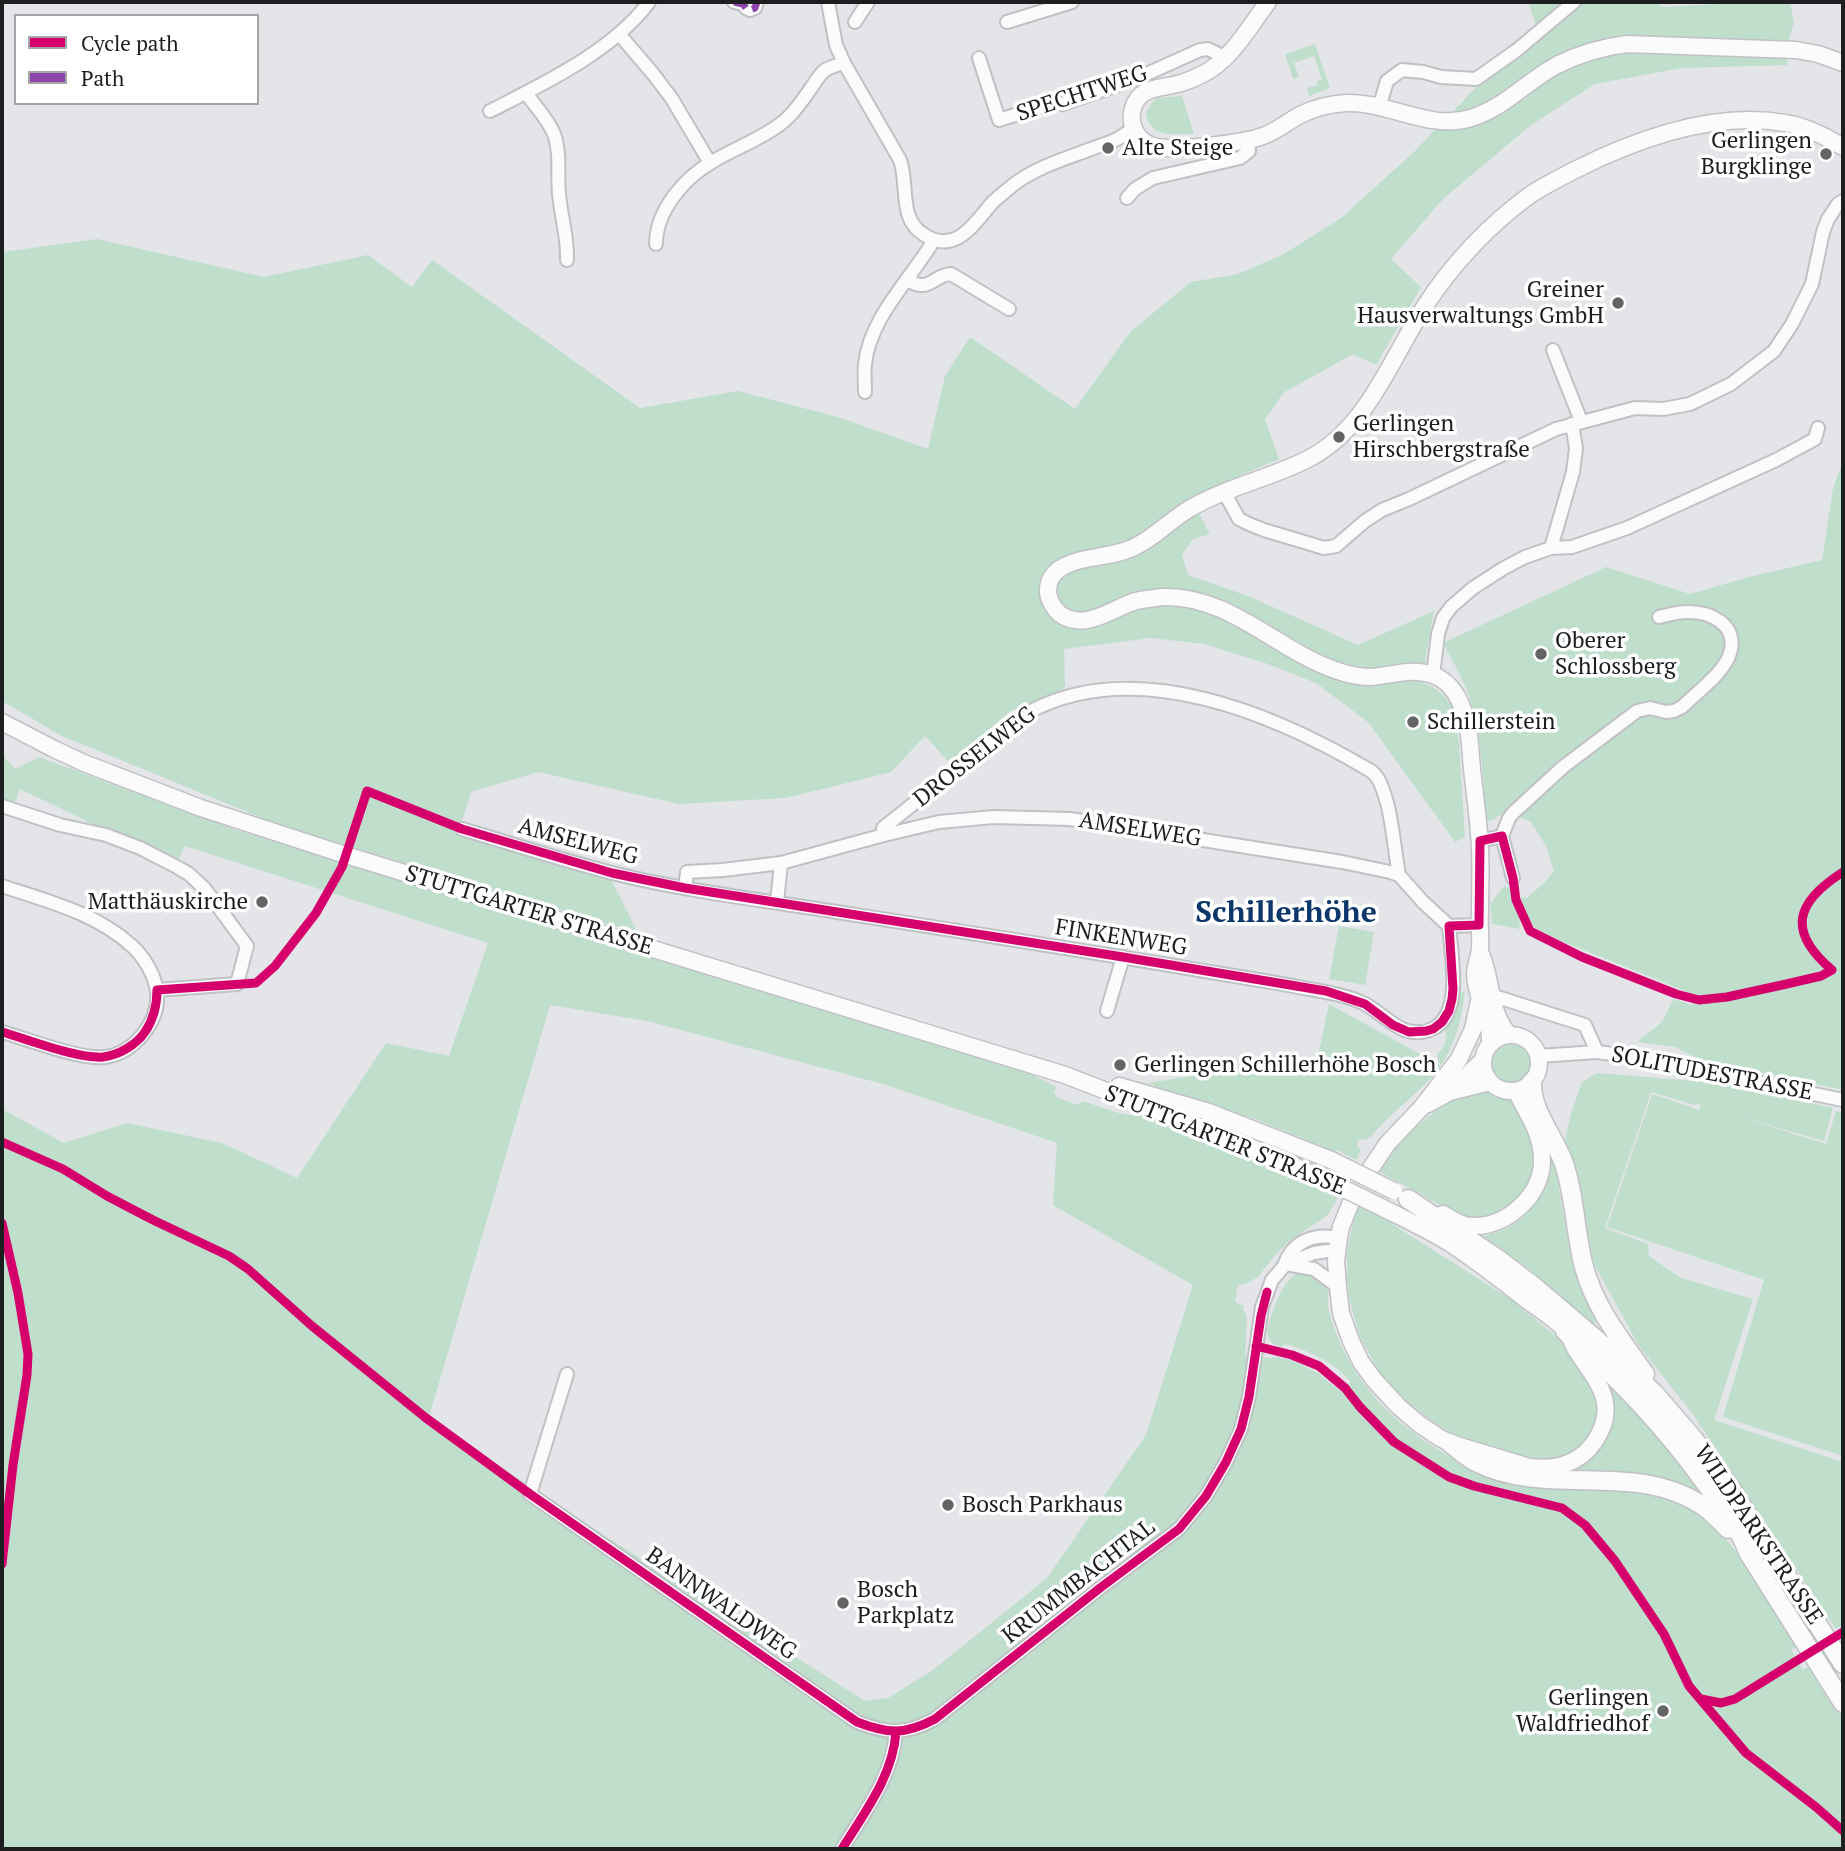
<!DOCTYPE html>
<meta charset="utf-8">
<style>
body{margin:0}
#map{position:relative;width:1845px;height:1851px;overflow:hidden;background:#e3e5e8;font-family:"PT Serif",serif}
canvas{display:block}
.frame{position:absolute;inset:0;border:4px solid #1d1e20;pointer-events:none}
.legend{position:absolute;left:14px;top:14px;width:245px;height:91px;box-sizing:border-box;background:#fff;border:2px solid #a5a5a6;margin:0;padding:9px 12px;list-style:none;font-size:21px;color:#1d1e20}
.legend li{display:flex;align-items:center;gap:14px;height:35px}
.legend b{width:35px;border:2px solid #a5a5a6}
</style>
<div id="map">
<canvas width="1845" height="1851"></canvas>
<div class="frame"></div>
<ul class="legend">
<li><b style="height:9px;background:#d6006c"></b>Cycle path</li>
<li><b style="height:9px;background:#8e44ad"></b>Path</li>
</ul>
</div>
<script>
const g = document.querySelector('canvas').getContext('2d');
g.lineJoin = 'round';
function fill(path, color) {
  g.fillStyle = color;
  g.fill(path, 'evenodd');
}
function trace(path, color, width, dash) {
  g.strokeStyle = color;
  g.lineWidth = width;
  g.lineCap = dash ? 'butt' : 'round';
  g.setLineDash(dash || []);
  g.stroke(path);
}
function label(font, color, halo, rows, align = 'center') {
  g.font = font + ' "PT Serif",serif';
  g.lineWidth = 7;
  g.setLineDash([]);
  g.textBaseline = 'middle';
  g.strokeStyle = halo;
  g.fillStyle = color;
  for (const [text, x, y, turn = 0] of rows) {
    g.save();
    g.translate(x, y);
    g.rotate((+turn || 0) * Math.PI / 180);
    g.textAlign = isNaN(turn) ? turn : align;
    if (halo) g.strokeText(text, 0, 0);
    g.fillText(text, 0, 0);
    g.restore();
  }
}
const green = new Path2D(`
 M1528,2H1656L1663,7L1754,2H1790L1794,23L1789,39L1787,65L1682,68L1595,84L1531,125L1443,199L1391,259L1421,287L1376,365L1353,354L1283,393L1265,420L1279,459L1190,497L1210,534L1193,539L1182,555L1188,575L1248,596L1358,645L1434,611C1430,636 1424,658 1423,683L1434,688L1444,696L1453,707L1459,743L1465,837L1455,842L1368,722L1316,683L1265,663L1204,644L1151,638L1064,649L1065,688L1009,712L951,764L925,736L891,772L786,798L679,804L538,772L471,792L459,831L612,881L638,933L282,826L62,736L2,701V252L97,239L264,277L368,255L412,287L432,260L640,408L738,391L838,417L928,449L945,376L970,337L1075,409L1131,331L1191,282L1238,274L1284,254L1341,218L1414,152L1536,25Z
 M1315,44L1330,88L1309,96L1307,88L1318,85L1317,81L1322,79L1314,56L1294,63L1299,77L1293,79L1285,54Z
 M1182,96L1194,134C1174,134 1149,139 1146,112L1156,98Z
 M1843,462V1090L1698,1059L1675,1047L1637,1042L1662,1022L1673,999L1692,1005L1695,995L1549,936L1519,918L1520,929L1492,924L1490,904L1504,886L1510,888L1513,898H1527L1545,882L1554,871L1546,846L1530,821L1506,812L1494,819L1486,822C1483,782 1483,742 1471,703C1465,682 1454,663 1443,643L1606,567L1690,594L1749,577L1822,560L1833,488Z
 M2,755L15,769L39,757L236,830L959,1048L1029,1073L1056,1087L1054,1092L1058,1098L1077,1105L1083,1101C1096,1105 1120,1115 1131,1115L1132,1112L1151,1116L1144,1117L1155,1118L1186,1129V1131C1237,1149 1290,1171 1339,1196L1328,1215L1291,1240L1276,1254L1258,1277L1246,1284L1238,1285L1235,1302L1244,1306L1243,1309L1247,1317L1245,1355L1268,1358L1277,1357L1294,1361L1318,1373L1339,1390L1351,1382C1334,1362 1309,1351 1285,1344L1281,1347C1275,1345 1270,1343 1268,1336C1265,1325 1281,1287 1290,1279C1296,1273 1303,1271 1311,1272C1316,1277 1324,1281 1327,1287C1330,1293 1327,1300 1328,1307C1330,1316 1333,1325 1336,1333C1359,1393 1405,1433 1460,1462C1497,1467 1534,1473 1571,1479C1615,1485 1669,1487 1703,1516C1743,1550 1769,1603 1796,1647L1791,1650L1803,1670L1808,1667L1843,1716V1849H2V1109L64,1143L127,1123L222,1143L297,1178L386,1043L449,1056L488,943L185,846L176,864L20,789L14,805L2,802ZM550,1005L647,1021L883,1084L1057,1143L1053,1205L1193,1285L1146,1435L1047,1578L933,1670L888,1698L865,1701L558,1506L429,1417Z
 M1339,926L1374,932L1365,985L1329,979Z
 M1465,992C1462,1015 1457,1038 1445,1059C1428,1088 1392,1110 1371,1137L1364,1140L1359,1139L1357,1145L1361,1150L1356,1160L1337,1150L1335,1152L1255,1119L1211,1106L1212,1104L1197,1099L1196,1101L1182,1097L1148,1083L1318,1056L1329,1004L1440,1065L1437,1055C1445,1047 1448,1040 1445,1028L1455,1016L1460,993Z
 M1491 1064a20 20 0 1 1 40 0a20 20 0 1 1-40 0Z
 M1597,1073L1718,1083L1833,1108L1824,1141L1740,1117L1826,1144L1836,1111L1843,1113V1456L1723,1417L1764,1280L1607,1227L1652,1094L1699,1110L1701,1104L1695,1105L1651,1092L1605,1228L1648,1244L1649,1256L1681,1278L1753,1299L1714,1420L1843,1462V1625L1836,1629L1692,1413L1639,1346L1594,1264L1565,1141L1571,1113L1582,1082Z
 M1486,1090L1514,1101L1532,1132L1534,1155L1533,1170L1525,1189L1513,1204L1493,1215L1474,1219L1458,1215L1378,1171C1397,1143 1436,1103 1470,1092C1475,1090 1481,1091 1486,1090Z
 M1544,1140L1554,1159L1567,1234L1574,1266L1586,1298L1597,1319V1321L1594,1324L1547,1285L1475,1234L1476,1232L1485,1236C1494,1232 1503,1231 1511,1226C1531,1213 1553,1188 1550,1161C1549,1155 1545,1147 1544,1140Z
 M1359,1206L1381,1217L1512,1300L1564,1343L1584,1367L1599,1405L1596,1429L1586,1445L1568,1457L1541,1463L1468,1442L1434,1423L1402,1397L1386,1382L1372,1359L1360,1337L1350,1302L1347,1284V1252L1352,1226Z
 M1607,1383L1612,1384L1678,1460L1706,1498L1564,1474L1589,1458Z`);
const minor = new Path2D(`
 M734,2L743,4L746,8L750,10L755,8L757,2
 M828,2L836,45L844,63L900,160C909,185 898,218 923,234C955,256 974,224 992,203C998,197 1006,191 1013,185C1035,168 1064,159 1091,149C1109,142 1118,141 1133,128
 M855,22L868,2
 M1007,22L1072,2
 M619,34L654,75L672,99L710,163
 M979,58L999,120L1053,103L1063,104L1140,77L1200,50L1208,49L1224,57
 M526,93C535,106 548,119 554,134C561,153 557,174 559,194C561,216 568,238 567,260
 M1379,108L1387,81L1402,70L1423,72L1441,77L1476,79L1517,50L1574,2
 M490,111C543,84 613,51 649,2
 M1127,198L1135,189L1153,178L1240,158L1249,151L1248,140
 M656,244C656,211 684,178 712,162C735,148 762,139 783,122C794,113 803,100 811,88C815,83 819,75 824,71C829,67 838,65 844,63
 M908,280C929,294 933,275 951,274L1009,309
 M1553,350L1581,421
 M865,392C865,383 864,373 865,364C870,317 911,279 934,240
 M1224,492L1239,519L1249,524L1264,530L1324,548L1336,546L1365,521L1382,510L1409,499L1556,429L1635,408L1663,409L1690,404L1731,384L1774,351L1792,324L1812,284L1823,232L1828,219L1838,204L1843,201
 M1551,548L1573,472L1576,448L1572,424
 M1433,675L1438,634L1443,618L1451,607L1473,588L1504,568L1525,557L1551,548L1572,547L1627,528L1776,460L1815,439L1818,428
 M2,806L60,825L106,835L140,848L177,867L189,874L205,889L247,946L237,984L157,990
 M462,829C512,844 562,860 612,873C685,891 762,900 837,912C965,932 1094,952 1222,974C1247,978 1273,982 1298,987C1320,991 1343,994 1363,1003C1386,1014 1402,1042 1432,1029C1464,1015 1451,954 1449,926
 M884,835L883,828L1029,712C1136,655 1275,714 1371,771C1376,775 1379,779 1381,785C1392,810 1394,848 1399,875
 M1502,836L1509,818L1513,813L1563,767L1637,711L1650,708L1666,712L1674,711L1682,707C1696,693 1725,672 1730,653C1739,625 1710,611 1686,612C1677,612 1668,615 1659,617
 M1480,841L1502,836L1513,878
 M2,886C47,901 96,913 132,946C144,957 155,975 157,992C160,1022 134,1053 105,1057C81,1060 27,1039 2,1032
 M685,888L687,872L723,870L781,863L884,835L939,822L994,817L1070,819L1342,862L1390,872L1399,875L1423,902L1449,926L1479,925
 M777,902L781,863
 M1491,995L1585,1025L1597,1052
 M1107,1011L1123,957
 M1538,1056L1597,1052L1628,1056L1843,1100
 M1291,1265L1314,1269L1338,1287
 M1284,1266C1292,1241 1314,1233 1339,1238
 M567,1374L530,1494L857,1722C888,1734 905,1735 935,1719L1100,1588L1179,1529L1206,1496L1226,1462L1241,1429L1249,1397L1262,1307L1272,1280L1284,1266L1291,1262L1314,1253L1327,1251H1337
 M842,1849C864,1813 893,1776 896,1732`);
const major = new Path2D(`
 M1268,2C1249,27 1231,61 1201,75C1195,78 1188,81 1181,83C1163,89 1140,85 1133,108C1128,124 1137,141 1153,146C1172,152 1243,143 1263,136C1277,131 1287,122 1300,115C1314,108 1331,104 1346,103C1387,101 1429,131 1471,118C1504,108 1527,81 1557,65C1579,54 1603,47 1627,44L1796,50L1818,54L1843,63
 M2,722L54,749L84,763L201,808L336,852L1065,1075L1246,1145L1322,1178
 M1481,954C1493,982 1488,1010 1509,1035
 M1483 1063a28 28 0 1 1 56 0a28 28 0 1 1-56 0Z
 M1490,1045C1492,1021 1476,999 1475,975C1475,966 1479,958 1480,949C1481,937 1479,924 1480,913C1480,892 1481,870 1480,849C1479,823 1475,796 1472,769C1470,748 1470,726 1462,707C1457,693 1447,680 1433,675C1412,667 1391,676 1370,677C1358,677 1346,674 1335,670C1277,650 1229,595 1163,597C1154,598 1145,599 1136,601C1112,608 1085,632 1060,614C1054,609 1048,599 1048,591C1048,581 1053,573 1061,568C1080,556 1108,558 1130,549C1152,540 1169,521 1189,509C1226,487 1268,479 1306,460C1367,430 1390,360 1425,306C1452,264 1490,224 1530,195C1545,185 1561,177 1577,169C1639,138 1715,111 1785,123C1806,126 1825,136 1843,147
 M1119,1086L1209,1112L1331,1160
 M1450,1092L1490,1082
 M1428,1104L1448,1093L1483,1060
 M1371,1168L1387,1144L1422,1107L1459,1059L1473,1029L1479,1001
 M1351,1202L1341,1227L1339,1238L1336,1261L1338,1287L1341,1313L1351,1341L1361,1362L1375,1381L1398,1406L1419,1424L1440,1438L1450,1443L1529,1467C1555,1470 1580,1464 1595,1441C1620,1403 1596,1381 1576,1350C1573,1344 1570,1337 1566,1331C1557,1320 1536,1307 1524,1298C1500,1279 1476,1261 1451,1244C1430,1231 1407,1220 1385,1209
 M1443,1214C1453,1220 1462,1226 1473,1226C1507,1227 1542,1195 1542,1161C1542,1132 1528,1116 1516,1091`);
const highway = new Path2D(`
 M1532,1082C1531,1110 1553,1135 1563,1161C1575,1194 1575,1233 1584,1267C1595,1308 1621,1340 1645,1374
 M1408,1199L1498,1259L1537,1289L1596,1339L1654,1393L1692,1437L1726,1481L1843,1664
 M1565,1331C1618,1377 1665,1427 1706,1484C1722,1505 1739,1528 1748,1552L1843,1703
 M1450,1443C1458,1449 1466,1457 1476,1462C1547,1498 1632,1461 1700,1504C1711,1511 1719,1520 1728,1529`);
const majorBridge = new Path2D(`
 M1331,1160L1394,1191
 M1322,1178L1385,1209`);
const quiet = new Path2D(`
 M734,2L743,4L746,8L750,10L755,8L757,2`);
const cycleway = new Path2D(`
 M1832,970C1786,931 1796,902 1843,872
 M2,1032C27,1039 78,1059 103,1057C119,1055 136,1045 145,1032C153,1020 157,1005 157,990L256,983L275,966L316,913L342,867L367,791L462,829L612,873L685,888L1123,957L1326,991L1365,1004L1393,1025L1409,1032L1426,1031L1433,1029L1442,1022L1449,1011L1452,999L1453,989L1449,926L1479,925L1480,841L1502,836L1513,878L1516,900L1530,931L1582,957L1676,994L1699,1000L1727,997L1782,985L1821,976L1832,970
 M2,1142L63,1169L107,1196L153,1220L229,1256L248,1269L312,1326L426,1418L530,1494L857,1722C888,1734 905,1735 935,1719L1100,1588L1179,1529L1206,1496L1226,1462L1241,1429L1249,1397L1261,1316L1267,1292
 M2,1223L18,1293L28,1354L27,1375L13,1465L2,1564
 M1256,1346L1292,1355L1319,1366L1345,1388L1360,1407L1394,1442L1449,1477L1474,1486L1562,1508L1585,1525L1615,1561L1664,1634L1689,1686L1746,1753L1816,1807L1843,1831
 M1701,1699L1721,1703L1735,1699L1843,1632
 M842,1849C864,1813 893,1776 896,1732`);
const markers = [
 [1108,148,7,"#626466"],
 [1826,154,7,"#626466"],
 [1618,303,7,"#626466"],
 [1339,437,7,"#626466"],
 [1541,654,7,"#626466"],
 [1413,722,7,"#626466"],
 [262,902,7,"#626466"],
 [1120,1065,7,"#626466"],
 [948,1505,7,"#626466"],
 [843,1603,7,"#626466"],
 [1663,1711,7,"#626466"]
];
const streetNames = [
 ["SPECHTWEG",1082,94,-18],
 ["DROSSELWEG",975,757,-38],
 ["AMSELWEG",1140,830,9],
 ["AMSELWEG",578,842,15],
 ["STUTTGARTER STRASSE",529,911,17],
 ["FINKENWEG",1121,938,9],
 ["SOLITUDESTRASSE",1712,1074,11],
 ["STUTTGARTER STRASSE",1225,1141,22],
 ["WILDPARKSTRASSE",1758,1535,56],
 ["KRUMMBACHTAL",1079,1582,-38],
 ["BANNWALDWEG",721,1604,35]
];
const poiNames = [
 ["Gerlingen",1812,141,"right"],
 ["Burgklinge",1812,167,"right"],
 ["Alte Steige",1122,148],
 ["Greiner",1604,290,"right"],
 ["Hausverwaltungs GmbH",1604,316,"right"],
 ["Gerlingen",1353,424],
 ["Hirschbergstraße",1353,450],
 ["Oberer",1555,641],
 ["Schlossberg",1555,667],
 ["Schillerstein",1427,722],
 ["Matthäuskirche",248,902,"right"],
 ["Gerlingen Schillerhöhe Bosch",1134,1065],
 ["Bosch Parkhaus",962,1505],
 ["Bosch",857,1590],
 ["Parkplatz",857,1616],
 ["Gerlingen",1649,1698,"right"],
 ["Waldfriedhof",1649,1724,"right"]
];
const districtNames = [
 ["Schillerhöhe",1286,913]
];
fill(green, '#c0decc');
trace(minor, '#c0c1c4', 16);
trace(major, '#c0c1c4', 19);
trace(highway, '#c0c1c4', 21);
trace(minor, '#fbfbfc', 12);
trace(major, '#fbfbfc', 16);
trace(highway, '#fbfbfc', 18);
trace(majorBridge, '#c0c1c4', 19, []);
trace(majorBridge, '#fbfbfc', 16);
trace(quiet, '#8e44ad', 7, [14, 7]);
trace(cycleway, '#d6006c', 9);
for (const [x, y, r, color] of markers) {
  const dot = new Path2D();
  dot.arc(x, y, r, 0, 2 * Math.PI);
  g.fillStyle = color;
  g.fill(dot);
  trace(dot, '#fff', 2.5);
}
label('23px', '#1d1e20', '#fff', streetNames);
label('23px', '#1d1e20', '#fff', poiNames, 'left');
label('bold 30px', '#0c376a', '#fff', districtNames);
</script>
